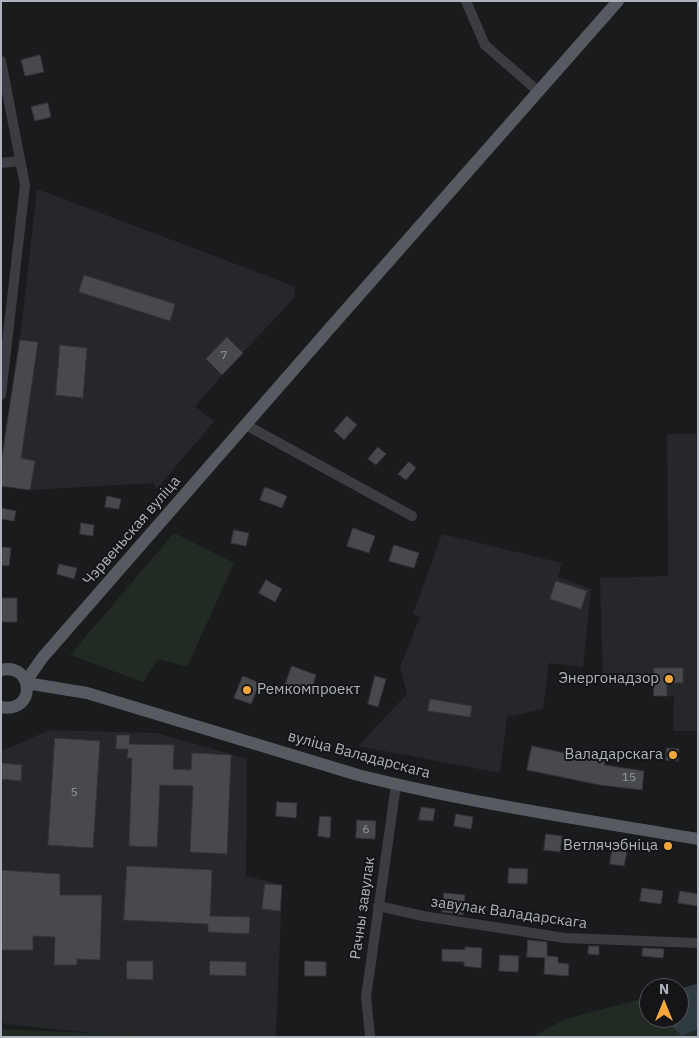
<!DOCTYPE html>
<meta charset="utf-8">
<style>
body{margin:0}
#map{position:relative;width:699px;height:1038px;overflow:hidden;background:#1a1b1d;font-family:"IBM Plex Sans",sans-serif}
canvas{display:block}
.frame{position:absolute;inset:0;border:2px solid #adb3bc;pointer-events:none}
.north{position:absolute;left:639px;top:978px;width:50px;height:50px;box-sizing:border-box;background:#151518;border:1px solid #52545a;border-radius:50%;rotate:0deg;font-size:14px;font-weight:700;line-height:20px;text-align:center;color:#adb3bc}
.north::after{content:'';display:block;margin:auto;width:18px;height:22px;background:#f4a83b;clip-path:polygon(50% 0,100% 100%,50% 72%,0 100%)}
</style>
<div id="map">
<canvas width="699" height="1038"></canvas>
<div class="frame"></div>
<div class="north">N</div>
</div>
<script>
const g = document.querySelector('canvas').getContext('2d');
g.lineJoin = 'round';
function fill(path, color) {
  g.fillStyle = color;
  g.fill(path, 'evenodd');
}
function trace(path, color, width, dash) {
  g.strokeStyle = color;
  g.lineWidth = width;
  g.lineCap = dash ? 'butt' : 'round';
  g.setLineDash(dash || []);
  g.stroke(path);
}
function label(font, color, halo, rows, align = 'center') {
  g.font = font + ' "IBM Plex Sans",sans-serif';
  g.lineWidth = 4;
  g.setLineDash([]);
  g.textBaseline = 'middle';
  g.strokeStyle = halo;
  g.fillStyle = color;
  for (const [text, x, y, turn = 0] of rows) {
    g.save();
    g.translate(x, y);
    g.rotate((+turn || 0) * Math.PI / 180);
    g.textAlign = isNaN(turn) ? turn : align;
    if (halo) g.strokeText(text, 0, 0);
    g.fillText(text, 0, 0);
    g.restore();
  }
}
const built = new Path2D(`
 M37,189L294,286L295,297L222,375L195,407L214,421L157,489L153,483L30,490L1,486V464L20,340Z
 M667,434H698V731H673L674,696H654V683L603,685L600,578L668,576Z
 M442,534L562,563L558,577L591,589L583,667L549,663L543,709L507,717L500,773L358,746L407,694L400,667L420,617L413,614Z
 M50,730L157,733L247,759L246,876L282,885L276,1037H131L4,1024L1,1019V751Z`);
const green = new Path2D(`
 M174,533L234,563L187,667L158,659L143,682L70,655Z
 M698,984V1037H533L565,1019L649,997V1018H679V989Z
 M1,1029L184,1037H1Z`);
const water = new Path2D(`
 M696,984L698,987V1029L682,1036L670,1024V1018H679V989Z`);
const building = new Path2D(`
 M40,55L44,72L25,76L21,60Z
 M48,103L51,117L35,121L31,107Z
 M84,275L175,304L170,321L79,292Z
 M227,337L243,353L222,375L206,359Z
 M20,340L38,342L21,458L35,461L30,490L1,486V464Z
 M60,345L87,348L83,398L56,395Z
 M347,416L357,425L344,440L334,431Z
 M378,447L386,454L376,465L368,459Z
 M409,462L416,468L406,480L398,474Z
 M265,487L287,496L282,508L260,500Z
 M107,496L121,499L119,509L105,507Z
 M1,508L16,511L14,521L1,519Z
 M81,523L94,525L93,536L80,534Z
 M353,528L375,536L369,553L347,546Z
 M234,530L249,533L246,546L231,543Z
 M394,545L419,553L414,568L389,561Z
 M1,547L11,548L9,566L1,565Z
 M59,564L77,568L74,579L57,574Z
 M266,580L282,589L275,602L259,593Z
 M556,581L587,591L581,609L550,599Z
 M1,598H17V622H1Z
 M292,666L316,675L310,694L285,685Z
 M654,668H683V683H667V696H654Z
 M243,676L260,683L251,704L234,698Z
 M375,676L386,679L378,707L368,704Z
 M430,699L472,706L470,717L428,711Z
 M117,735H130L129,744L174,745L173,769L191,770L192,753L231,755L227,854L190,852L193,786L160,785L157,847L129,846L132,758H127L128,749H116Z
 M55,738L100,741L93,848L48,845Z
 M532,746L605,762L604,765L644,771L642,790L600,785L527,770Z
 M667,748L679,749L678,761L666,760Z
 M1,763L22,765L21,781L1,779Z
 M277,802L297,803L296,818L276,816Z
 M421,807L435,809L433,821L419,820Z
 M456,814L473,817L471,829L454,826Z
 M320,816L331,817L330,838L318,836Z
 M357,820L376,821L375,839L356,838Z
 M546,834L562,836L560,852L544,850Z
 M612,850L627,852L624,866L610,864Z
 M127,866L212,870L210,916L250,917L249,934L208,932V924L124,920Z
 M509,868L528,869L527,884L508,883Z
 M1,870L60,874V895H102L100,960L77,959V965H54L55,937L33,936V950H1Z
 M265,884L282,885L280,911L262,909Z
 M642,888L663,891L661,904L640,901Z
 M680,891L698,894V906L678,903Z
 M444,893L465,895L463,915L442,912Z
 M528,940L547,942V956L558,957V963L569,964L568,976L544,974L545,958L527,957Z
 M589,946H599V955L588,954Z
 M465,947L482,948L481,968L464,966V962L442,961V949L465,950Z
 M643,948L664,949L663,958L642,956Z
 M500,955L519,956L518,972L499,971Z
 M127,961H153V980L127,979Z
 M210,961L246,962V976L210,975Z
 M305,961L326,962V976H305Z`);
const minor = new Path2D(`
 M466,1L485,45L539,92
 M1,61L25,185L1,395
 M1,163L20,161
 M246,425L412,516
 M378,906L423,916L565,938L698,943
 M370,1036L366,997L396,785`);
const major = new Path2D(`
 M1,670C34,662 37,714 1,707
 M26,681L43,657L330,328L618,1
 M26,683L87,693L358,775C469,803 585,820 698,839`);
const markers = [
 [669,679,5,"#f4a83b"],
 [247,690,5,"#f4a83b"],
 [673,755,5,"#f4a83b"],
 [668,846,5,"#f4a83b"]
];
const numberNames = [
 ["7",224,356],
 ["15",629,778],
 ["5",74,793],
 ["6",366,830]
];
const streetNames = [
 ["Чэрвеньская вуліца",132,531,-49],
 ["вуліца Валадарскага",359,755,15],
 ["Рачны завулак",363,908,-82],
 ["завулак Валадарскага",509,913,8]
];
const poiNames = [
 ["Энергонадзор",659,679],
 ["Ремкомпроект",257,690,"left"],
 ["Валадарскага",663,755],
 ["Ветлячэбніца",658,846]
];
fill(built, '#26272a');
fill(green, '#222b23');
fill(water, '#303b41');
fill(building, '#47494d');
trace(building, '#343539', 1);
trace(minor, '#3b3d42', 10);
trace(major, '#575a61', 12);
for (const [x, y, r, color] of markers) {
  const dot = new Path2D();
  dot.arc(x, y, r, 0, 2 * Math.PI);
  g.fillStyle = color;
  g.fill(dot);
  trace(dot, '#151518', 2);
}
label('12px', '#9498a0', null, numberNames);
label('15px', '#adb3bc', '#151518', streetNames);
label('15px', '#adb3bc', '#151518', poiNames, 'right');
</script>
